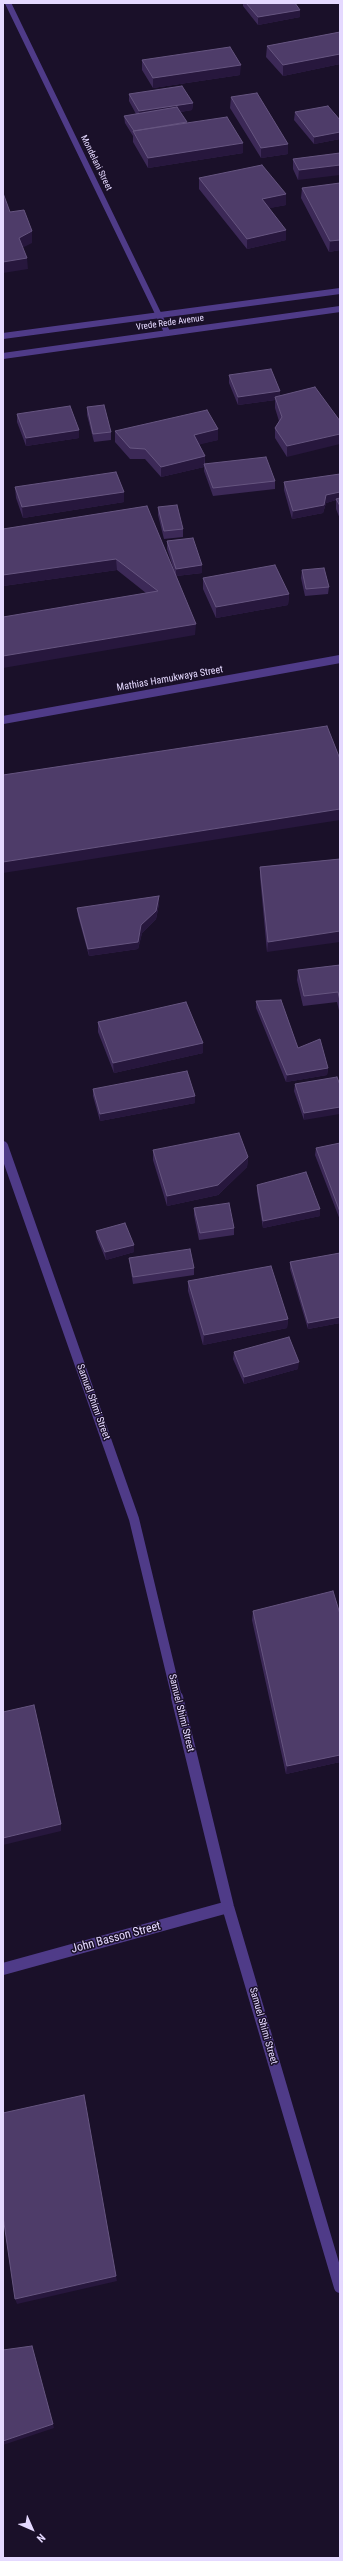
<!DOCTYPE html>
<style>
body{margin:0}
#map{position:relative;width:343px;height:2561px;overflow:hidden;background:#1a1029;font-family:"Roboto Condensed",sans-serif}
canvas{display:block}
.frame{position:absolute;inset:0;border:4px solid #e5d9ff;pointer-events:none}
.north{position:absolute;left:12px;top:2509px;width:40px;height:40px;-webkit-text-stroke:3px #1a1029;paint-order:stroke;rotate:135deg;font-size:11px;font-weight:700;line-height:16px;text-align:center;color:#e5d9ff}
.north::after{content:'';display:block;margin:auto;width:14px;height:18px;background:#e5d9ff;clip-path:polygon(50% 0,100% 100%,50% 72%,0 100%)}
</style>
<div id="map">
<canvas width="343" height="2561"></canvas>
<div class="frame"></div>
<div class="north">N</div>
</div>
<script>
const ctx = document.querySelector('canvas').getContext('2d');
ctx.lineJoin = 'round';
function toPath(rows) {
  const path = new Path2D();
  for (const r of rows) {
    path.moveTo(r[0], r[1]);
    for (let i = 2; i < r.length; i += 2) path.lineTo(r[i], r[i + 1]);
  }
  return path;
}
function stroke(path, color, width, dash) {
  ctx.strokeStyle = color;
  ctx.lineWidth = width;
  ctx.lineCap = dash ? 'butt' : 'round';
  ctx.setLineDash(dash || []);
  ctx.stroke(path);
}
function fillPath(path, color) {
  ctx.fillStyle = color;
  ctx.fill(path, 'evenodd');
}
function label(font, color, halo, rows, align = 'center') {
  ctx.font = font + ' "Roboto Condensed",sans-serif';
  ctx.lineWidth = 3;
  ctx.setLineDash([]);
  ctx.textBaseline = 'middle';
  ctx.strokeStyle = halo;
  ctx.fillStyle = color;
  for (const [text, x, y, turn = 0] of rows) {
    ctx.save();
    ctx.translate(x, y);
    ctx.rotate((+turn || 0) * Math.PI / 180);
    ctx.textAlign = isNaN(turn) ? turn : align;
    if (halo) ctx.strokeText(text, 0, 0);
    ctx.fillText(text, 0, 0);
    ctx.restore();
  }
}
stroke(toPath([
 [8,3,167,332],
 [3,336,340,291],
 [3,356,340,309]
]), '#4f3b88', 6);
stroke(toPath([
 [3,720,340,659]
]), '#4f3b88', 8);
stroke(toPath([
 [3,1146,134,1519,177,1698]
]), '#4f3b88', 10);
stroke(toPath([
 [177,1697,228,1907,340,2287],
 [3,1969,228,1907]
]), '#4f3b88', 12);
fillPath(toPath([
 [243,3,295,3,300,17,258,25,243,6],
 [340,32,340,64,283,76,266,57,267,46],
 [142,60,240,75,153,88,142,70],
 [129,94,193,103,192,110,180,112,187,123,243,153,148,168,133,142,133,136,125,123,124,116,136,114,129,101],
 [231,97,288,154,261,158,230,108],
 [295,112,340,120,340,139,314,144,294,120],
 [340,153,298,180,293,169,293,159],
 [199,178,286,194,286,205,269,208,286,240,247,249,199,189],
 [340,183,340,250,329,252,301,198,302,188],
 [229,375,280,391,280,396,315,387,287,457,275,438,275,428,279,421,275,408,275,400,238,405,229,383],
 [87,407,111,432,111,440,94,442,87,415],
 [17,414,79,438,26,446,17,422],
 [115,431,218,440,199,444,205,456,205,464,275,481,275,489,213,496,204,471,204,467,161,477,145,459,130,459,115,442],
 [340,474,340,519,336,509,336,500,326,503,323,513,292,519,284,490,284,482],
 [15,487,124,492,124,502,23,518,16,498],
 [147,506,195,635,146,593,117,570,3,586,3,529],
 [158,507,183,529,183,537,164,539,158,515],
 [167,541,202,565,202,573,176,576,167,549],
 [302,570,329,587,328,594,305,596,301,578],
 [203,578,289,594,288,605,216,618,203,589],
 [340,859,267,952,260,877,260,867],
 [159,904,156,919,142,933,138,949,89,956,78,916,77,908],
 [340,965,340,1015,337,1002,303,1006,297,980,298,970],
 [256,1001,298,1048,328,1068,327,1075,286,1082,256,1008],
 [98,1022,203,1043,203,1053,114,1073,98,1032],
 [295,1084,340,1085,304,1120,294,1091],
 [93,1089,195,1103,100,1121,93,1096],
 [340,1143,340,1220,315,1155,316,1148],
 [153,1150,248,1157,247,1167,218,1195,167,1206,153,1160],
 [257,1185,320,1209,320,1216,263,1228,257,1192],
 [194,1208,234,1228,234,1235,199,1240,194,1215],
 [96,1231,134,1245,134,1252,106,1260,97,1238],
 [340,1253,340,1323,308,1329,290,1269,290,1262],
 [129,1258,194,1268,194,1275,133,1284,130,1265],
 [188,1281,288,1319,287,1328,203,1345,188,1291],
 [234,1352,298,1369,244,1384,233,1359],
 [253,1611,340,1614,340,1762,286,1774,252,1620]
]), '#3c2957');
fillPath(toPath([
 [300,10,300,17,258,25,258,17],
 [340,54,340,64,283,76,283,65],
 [241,65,240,75,153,88,153,78],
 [193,103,192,110,139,119,139,111],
 [340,132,340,139,314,144,314,137],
 [243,143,243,153,148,168,148,158],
 [288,144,288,154,261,158,261,148],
 [340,165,340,175,298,180,299,170],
 [286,194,286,205,261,210,262,199],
 [286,230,286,240,247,249,247,239],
 [32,231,32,243,20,249,19,238],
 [340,240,340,250,329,252,330,241],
 [27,258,28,269,3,273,3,262],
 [280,391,280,399,275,397,275,400,238,405,238,397],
 [218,429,218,440,194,446,194,435],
 [79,430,79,438,26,446,26,438],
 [340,434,340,444,287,457,287,446],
 [205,456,204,467,161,477,161,467],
 [124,492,124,502,23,518,22,507],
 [340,492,340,500,336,499,336,500,326,503,323,513,292,519,293,511,326,495],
 [116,559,117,570,3,586,3,575],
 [202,565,202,573,176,576,176,569],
 [289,594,288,605,216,618,216,607],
 [196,624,195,635,3,668,3,656],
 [340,809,340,820,3,873,3,862],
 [159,896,159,904,156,919,142,933,138,949,89,956,88,949,141,925],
 [340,931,340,942,267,952,268,942],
 [203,1043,203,1053,114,1073,113,1063],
 [328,1068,327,1075,286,1082,287,1075],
 [195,1096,195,1103,100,1121,100,1114],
 [340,1107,340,1114,304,1120,304,1113],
 [248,1157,247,1167,218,1195,167,1206,167,1196],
 [320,1209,320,1216,263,1228,263,1221],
 [134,1245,134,1252,106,1260,105,1252],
 [340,1317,340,1323,308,1329,308,1323],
 [288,1319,287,1328,203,1345,204,1335],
 [299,1362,298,1369,244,1384,244,1377],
 [340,1755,340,1762,286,1774,287,1766],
 [61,1824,61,1831,3,1845,3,1838],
 [116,2276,117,2281,17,2304,15,2299],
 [53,2424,54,2428,3,2445,3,2441]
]), '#27173d');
const building = toPath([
 [246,3,295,3,300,10,258,17,246,3],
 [340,32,340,54,283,65,267,46,340,32],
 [230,47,241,65,153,78,142,60,230,47],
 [182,86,193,103,139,111,129,94,182,86],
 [257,93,288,144,261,148,231,97,257,93],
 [328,106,340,120,340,132,314,137,295,112,328,106],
 [177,107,187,122,134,131,124,116,177,107],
 [227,117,243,143,148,158,133,131,227,117],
 [340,153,340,165,299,170,293,159,340,153],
 [262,165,286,194,262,199,286,230,247,239,199,178,262,165],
 [340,183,340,240,330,241,302,188,340,183],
 [3,193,10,212,24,210,32,231,19,238,27,258,3,262,3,193],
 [271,369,280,391,238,397,229,375,271,369],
 [315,387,340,421,340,434,287,446,275,428,282,417,275,397,315,387],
 [104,405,111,432,93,434,87,407,104,405],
 [70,406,79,430,26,438,17,414,70,406],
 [207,410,218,429,194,435,205,456,161,467,145,449,130,448,115,431,207,410],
 [266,457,275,481,213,488,204,464,266,457],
 [116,472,124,492,22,507,15,487,116,472],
 [340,474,340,492,326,495,324,505,293,511,284,482,340,474],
 [340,498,340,506,336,499,340,498],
 [177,505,183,529,164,531,158,507,177,505],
 [147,506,196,624,3,656,3,617,158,591,116,559,3,575,3,529,147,506],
 [193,538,202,565,176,569,167,541,193,538],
 [275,565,289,594,216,607,203,578,275,565],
 [324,568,329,587,306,589,302,570,324,568],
 [327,726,340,759,340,809,3,862,3,775,327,726],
 [340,859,340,931,268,942,260,867,340,859],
 [159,896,156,911,141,925,138,942,88,949,77,908,159,896],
 [340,965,340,1001,338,992,304,996,298,970,340,965],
 [281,1000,298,1048,320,1039,328,1068,287,1075,256,1001,281,1000],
 [186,1002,203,1043,113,1063,98,1022,186,1002],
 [187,1071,195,1096,100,1114,93,1089,187,1071],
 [337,1077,340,1085,340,1107,304,1113,295,1084,337,1077],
 [239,1133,248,1157,218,1185,167,1196,153,1150,239,1133],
 [340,1143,340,1212,316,1148,340,1143],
 [306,1172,320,1209,263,1221,257,1185,306,1172],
 [229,1203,234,1228,200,1233,194,1208,229,1203],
 [125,1223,134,1245,105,1252,96,1231,125,1223],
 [190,1249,194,1268,133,1277,129,1258,190,1249],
 [340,1253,340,1317,308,1323,290,1262,340,1253],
 [271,1266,288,1319,204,1335,188,1281,271,1266],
 [289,1337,299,1362,244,1377,234,1352,289,1337],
 [333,1591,340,1614,340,1755,287,1766,253,1611,333,1591],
 [34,1705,61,1824,3,1838,3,1712,34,1705],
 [84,2095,116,2276,15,2299,3,2216,3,2113,84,2095],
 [32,2346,53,2424,3,2441,3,2350,32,2346]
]);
fillPath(building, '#4e3c69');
stroke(building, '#665580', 1);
label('9px', '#e5d9ff', '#1a1029', [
 ["Mondelani Street",96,163,64],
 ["Vrede Rede Avenue",170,323,-8]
]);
label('10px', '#e5d9ff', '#1a1029', [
 ["Mathias Hamukwaya Street",170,679,-10],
 ["Samuel Shimi Street",93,1402,70],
 ["Samuel Shimi Street",181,1713,76],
 ["Samuel Shimi Street",263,2026,74]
]);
label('12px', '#e5d9ff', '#1a1029', [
 ["John Basson Street",116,1938,-15]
]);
</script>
